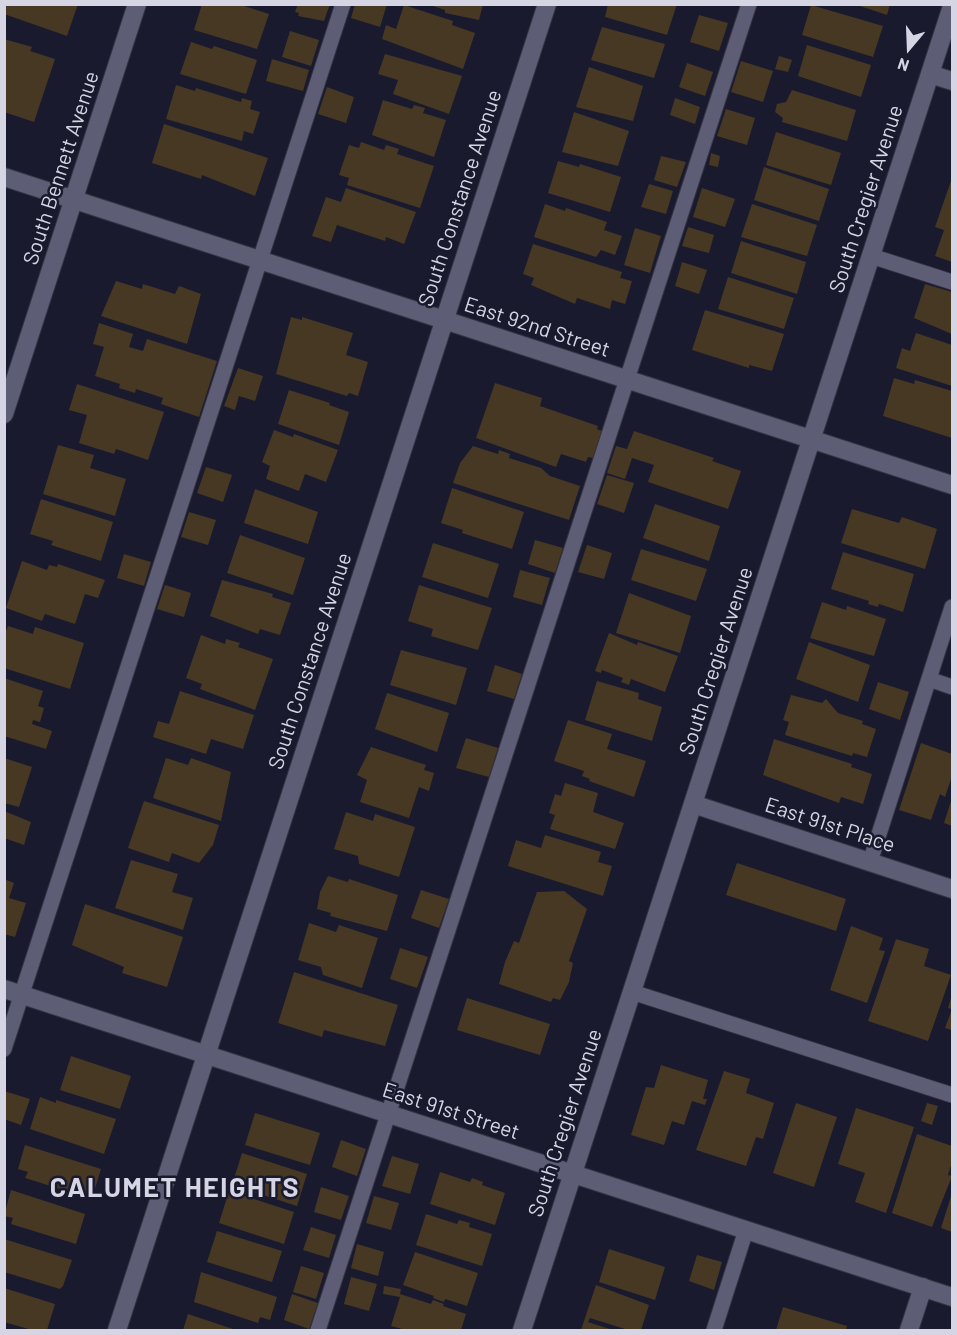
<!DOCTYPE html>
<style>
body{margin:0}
#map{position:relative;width:957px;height:1335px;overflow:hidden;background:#1a1a2e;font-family:Barlow,sans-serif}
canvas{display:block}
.frame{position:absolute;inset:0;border:6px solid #d5d5e4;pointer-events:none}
.north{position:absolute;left:879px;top:18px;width:60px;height:60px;-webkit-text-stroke:4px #1a1a2e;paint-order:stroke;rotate:199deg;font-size:16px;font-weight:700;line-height:24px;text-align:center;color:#d5d5e4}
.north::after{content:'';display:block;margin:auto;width:21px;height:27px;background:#d5d5e4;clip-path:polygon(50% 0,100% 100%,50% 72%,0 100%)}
</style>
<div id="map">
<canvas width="957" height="1335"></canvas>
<div class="frame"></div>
<div class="north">N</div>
</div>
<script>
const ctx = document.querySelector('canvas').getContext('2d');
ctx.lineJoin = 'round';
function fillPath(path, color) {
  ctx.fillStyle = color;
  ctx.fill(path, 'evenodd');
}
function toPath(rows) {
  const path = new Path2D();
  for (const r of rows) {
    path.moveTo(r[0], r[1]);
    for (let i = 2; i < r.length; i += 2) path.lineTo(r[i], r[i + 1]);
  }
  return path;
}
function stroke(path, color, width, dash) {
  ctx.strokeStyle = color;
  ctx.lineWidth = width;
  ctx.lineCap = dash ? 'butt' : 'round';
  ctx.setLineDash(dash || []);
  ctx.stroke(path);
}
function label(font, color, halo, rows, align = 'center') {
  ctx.font = font + ' Barlow,sans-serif';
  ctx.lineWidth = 5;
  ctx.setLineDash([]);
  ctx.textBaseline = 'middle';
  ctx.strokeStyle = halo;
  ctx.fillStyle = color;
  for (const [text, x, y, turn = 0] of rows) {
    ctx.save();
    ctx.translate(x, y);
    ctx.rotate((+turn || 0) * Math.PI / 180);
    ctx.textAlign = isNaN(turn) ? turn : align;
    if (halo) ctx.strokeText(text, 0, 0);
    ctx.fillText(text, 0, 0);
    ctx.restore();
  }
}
fillPath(toPath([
 [7,4,78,4,67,36,4,14],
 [202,4,238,4,269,14,257,49,194,30],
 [298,4,330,4,324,21,298,16,299,13,295,12],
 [355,4,387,4,380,27,351,18],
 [427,4,483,4,479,20,445,13,445,10],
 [608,4,677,4,667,35,605,17],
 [854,4,890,4,887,15],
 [404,5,453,21,452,25,475,33,463,69,382,39,386,25,396,29],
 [811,5,883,26,873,57,802,35],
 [699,15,728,23,719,51,690,42],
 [602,27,665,44,654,78,591,60],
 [290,31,319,40,311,66,282,57],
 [4,39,32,47,30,51,55,59,34,122,4,112],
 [191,42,212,49,214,46,257,60,246,94,180,74],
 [807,45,871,65,861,97,798,76],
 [385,54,462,76,449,114,393,94,398,80,378,74],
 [779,56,792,60,788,72,775,69],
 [272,59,309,70,303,91,266,81],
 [741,61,773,71,763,102,731,92],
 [687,63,713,72,705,96,679,87],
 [589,67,643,86,633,121,576,107],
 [176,85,195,91,196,88,241,102,242,98,252,101,250,109,260,112,253,134,244,131,242,141,166,119],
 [327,87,354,97,346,123,318,114],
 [792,90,856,110,847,141,782,122,783,118,775,112,777,104,786,102],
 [675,98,700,107,695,124,670,115],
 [383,100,412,109,414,105,425,108,423,113,446,120,434,157,372,135],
 [726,109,755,118,747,145,717,136],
 [574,112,629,131,618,166,562,152],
 [164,124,268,158,255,196,202,175,201,179,152,163],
 [776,132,841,153,831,185,766,165],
 [361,142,384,150,386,145,399,149,397,154,434,166,420,208,347,185,349,178,339,175,349,145,359,148],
 [711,153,720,156,718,167,709,165],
 [661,156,686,162,677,187,654,180],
 [558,161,579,167,580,164,621,177,610,212,548,193],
 [764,167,829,189,819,221,754,200],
 [952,178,952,262,935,256,944,230,935,227],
 [649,184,673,191,666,214,641,207],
 [346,188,416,212,404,244,386,237,385,241,337,225,331,242,312,236,326,197,341,202],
 [702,188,735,199,725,227,693,217],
 [545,204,565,211,566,208,607,222,604,230,622,236,615,255,601,250,596,257,534,237],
 [752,204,817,225,807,256,741,237],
 [688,227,714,235,709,253,682,246],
 [635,228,661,236,650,273,624,265],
 [741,241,806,262,797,294,731,273],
 [533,244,622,272,620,278,632,281,625,304,612,300,610,309,577,298,575,304,531,285,534,278,523,274],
 [682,262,707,270,699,294,675,286],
 [728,277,794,298,784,329,718,309],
 [116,281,142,289,143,284,175,294,179,286,201,294,187,344,101,316],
 [925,284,952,292,952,334,914,318],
 [705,310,784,334,772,371,749,365,749,368,692,350],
 [291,317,302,320,302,317,353,333,346,355,368,362,358,396,349,393,347,396,276,374],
 [99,323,133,334,129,347,143,351,147,339,217,361,199,417,161,404,163,398,136,389,135,393,119,388,120,384,95,376,104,347,93,344],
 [916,333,952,345,952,386,896,368,902,348,910,351],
 [238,368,263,376,255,401,239,396,235,410,224,406],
 [894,378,914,384,915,380,952,391,952,438,883,416],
 [495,383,542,398,540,406,598,426,597,429,602,431,593,458,588,457,586,462,561,454,556,467,476,438],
 [77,384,164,412,148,460,116,449,114,454,79,443,87,415,69,410],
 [289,390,330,403,329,405,349,412,339,445,278,424],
 [274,430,293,437,294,434,338,450,326,482,305,474,299,491,266,479,270,466,262,462],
 [634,431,714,458,712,461,741,471,728,509,648,482,654,465,632,458,625,479,607,473,616,446,627,449],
 [58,445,94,455,90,468,126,479,115,516,43,494],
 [473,446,498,454,499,450,510,454,509,458,541,468,550,476,580,486,569,520,453,483,460,463],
 [206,467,232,475,223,502,197,493],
 [607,475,634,483,624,513,597,504],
 [452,488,524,512,512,549,462,533,463,530,441,523],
 [255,489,318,512,308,544,244,523],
 [41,499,113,522,101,561,51,545,53,541,30,534],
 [655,504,720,526,709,561,643,538],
 [852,509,899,523,902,517,937,529,925,569,841,543],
 [189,512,216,520,208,545,181,537],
 [240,535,305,558,293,595,227,573],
 [535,540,563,548,555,573,528,564],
 [433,543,499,564,488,598,422,577],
 [587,545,612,553,604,579,578,572],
 [641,549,707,569,696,601,631,580],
 [843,552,914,574,903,612,879,604,878,607,868,604,869,601,831,589],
 [124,554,151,562,144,586,117,578],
 [22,561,47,570,49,565,57,567,58,564,105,580,98,598,85,594,75,624,45,614,42,621,6,608],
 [520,570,550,578,542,605,513,597],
 [222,580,273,594,272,597,291,603,280,635,260,629,258,634,210,616],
 [165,585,191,593,184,617,157,609],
 [419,585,492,608,478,650,431,636,433,629,408,621],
 [629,593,691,616,680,653,616,633],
 [822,602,846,610,847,606,886,619,874,656,810,638],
 [8,626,33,634,35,627,84,643,70,689,4,668,4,636],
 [609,633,637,645,638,642,678,656,665,692,631,679,629,685,621,682,623,678,602,670,601,673,595,671],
 [201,635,225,644,226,639,240,643,238,647,273,659,255,710,200,689,202,684,186,678],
 [809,642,870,665,858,702,796,679],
 [401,650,467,668,456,705,390,685],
 [495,665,522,674,514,699,487,691],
 [4,678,43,691,38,706,44,708,40,722,33,720,32,724,52,731,46,749,4,736],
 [597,681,639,693,638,699,662,707,652,741,585,720],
 [878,682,909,692,900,720,869,709],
 [180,691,254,715,243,749,211,739,206,754,153,737,158,721,169,724],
 [387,693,449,713,437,752,375,729],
 [791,695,822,703,826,699,838,713,863,721,862,724,876,729,867,757,853,753,852,756,785,735,789,722,783,720],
 [568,720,612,734,607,749,646,761,634,797,589,781,590,779,582,776,584,771,554,761],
 [466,738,498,748,489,777,456,768],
 [774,739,852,764,851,767,872,774,863,804,841,797,839,803,763,775],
 [921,743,952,754,952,776,945,797,940,794,931,820,899,810],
 [371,747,426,765,424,770,434,773,429,791,419,787,409,818,360,802,367,780,357,775],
 [4,758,32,767,19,807,4,803],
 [166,758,188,765,191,758,231,772,221,821,153,798],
 [565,783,598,793,593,812,624,823,615,849,550,829,555,815,549,813,555,794,561,796],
 [952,798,952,826,944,823],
 [144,801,219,825,213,845,199,863,172,853,169,862,128,848],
 [4,811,31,822,24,845,4,838],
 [346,812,373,821,375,814,415,827,399,877,359,864,358,856,334,849],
 [545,835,601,852,598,862,612,866,603,896,508,866,516,840,541,848],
 [131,860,178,874,172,892,193,898,183,930,115,908],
 [737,863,846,899,836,931,726,895],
 [328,876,348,882,349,879,398,895,387,931,330,916,331,913,317,909,320,892],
 [4,879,14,883,9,898,26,903,15,937,4,934],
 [421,890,449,899,439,928,411,918],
 [564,891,587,909,569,961,573,963,569,982,560,1000,553,998,551,1002,499,984,505,962,514,941,519,943,537,892],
 [85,904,183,937,167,987,122,973,124,967,72,945],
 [309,923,336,932,339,925,378,938,362,988,323,975,321,967,298,960],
 [851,926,883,938,879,950,885,951,867,1003,830,990],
 [896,939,929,949,924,966,951,975,928,1041,868,1021],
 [400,948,428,957,417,988,390,979],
 [294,972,398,1005,385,1046,324,1030,322,1037,278,1023],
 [952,995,952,1030,945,1028,952,1009,948,1008],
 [467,998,550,1024,540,1055,457,1030],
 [71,1056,131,1076,120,1109,60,1090],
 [661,1065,708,1080,703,1099,707,1099,705,1105,692,1101,684,1125,672,1121,664,1145,631,1135,646,1087,654,1088],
 [724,1071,750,1079,746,1093,774,1103,763,1139,756,1137,746,1166,696,1150],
 [4,1091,30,1099,21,1125,4,1119],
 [40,1097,56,1103,56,1100,116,1119,104,1154,30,1129],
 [796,1103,837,1117,814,1187,773,1173],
 [927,1103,938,1106,932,1125,921,1121],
 [856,1108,914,1127,886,1213,855,1202,865,1173,838,1164],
 [255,1113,320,1133,310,1165,245,1145],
 [917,1134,952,1146,952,1162,948,1175,952,1176,932,1227,892,1213],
 [341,1140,366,1149,357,1176,332,1167],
 [25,1145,101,1169,93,1195,90,1194,89,1198,25,1178,28,1172,18,1169],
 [242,1153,307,1174,297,1206,232,1185],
 [392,1156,419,1164,410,1194,382,1186],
 [440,1172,470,1182,472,1178,483,1182,482,1185,505,1193,495,1225,430,1204],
 [321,1187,349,1196,341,1220,314,1212],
 [11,1190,85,1214,76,1244,11,1224,13,1218,4,1216],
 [229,1191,294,1212,284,1244,219,1223],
 [952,1193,952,1232,941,1228],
 [374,1196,399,1203,391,1230,366,1223],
 [426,1214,457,1224,459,1220,470,1223,469,1227,492,1234,482,1266,416,1245],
 [311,1227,336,1235,329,1258,303,1250],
 [217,1231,282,1251,272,1282,207,1262],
 [4,1239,72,1260,63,1286,60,1289,4,1272],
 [357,1244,384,1252,378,1276,351,1268],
 [609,1249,665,1267,655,1300,599,1282],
 [415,1252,478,1273,467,1306,445,1299,444,1302,433,1298,434,1296,403,1285],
 [697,1255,722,1262,714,1290,689,1281],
 [301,1266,324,1273,316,1299,293,1292],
 [201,1272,277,1297,270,1320,260,1317,258,1323,194,1302],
 [351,1277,377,1284,369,1311,344,1304],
 [596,1285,649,1305,641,1330,628,1330,590,1318,588,1322,613,1330,581,1330],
 [384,1286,401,1289,400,1294,431,1304,433,1300,444,1304,443,1306,466,1314,461,1330,406,1330,391,1326,400,1297,383,1294],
 [4,1288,55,1304,47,1330,32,1330,4,1322],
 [292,1294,318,1303,309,1329,284,1320],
 [783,1307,847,1326,846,1330,776,1330],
 [188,1314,236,1330,183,1330]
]), '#463823');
const lane = toPath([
 [871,256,952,282],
 [929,679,952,687],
 [870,862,952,607],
 [632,992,952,1095],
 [4,1049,343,4],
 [318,1330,749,4],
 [714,1330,746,1230]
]);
const street = toPath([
 [930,74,952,81],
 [4,177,952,485],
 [4,414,137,4],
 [693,804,952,889],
 [4,989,952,1297],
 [117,1330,547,4],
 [522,1330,952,6],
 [909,1330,923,1287]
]);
stroke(lane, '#343343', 17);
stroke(street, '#343343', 20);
stroke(lane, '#5d5d76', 15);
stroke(street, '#5d5d76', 18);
label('21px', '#d5d5e4', '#1a1a2e', [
 ["South Bennett Avenue",61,168,-72],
 ["South Constance Avenue",460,198,-72],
 ["South Cregier Avenue",866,199,-72],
 ["East 92nd Street",537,327,18],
 ["South Constance Avenue",310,661,-72],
 ["South Cregier Avenue",716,661,-72],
 ["East 91st Place",830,825,18],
 ["East 91st Street",451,1111,18],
 ["South Cregier Avenue",565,1123,-72]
]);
ctx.letterSpacing = '1.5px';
label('bold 27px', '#d5d5e4', '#1a1a2e', [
 ["CALUMET HEIGHTS",175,1188]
]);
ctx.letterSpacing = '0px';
</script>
